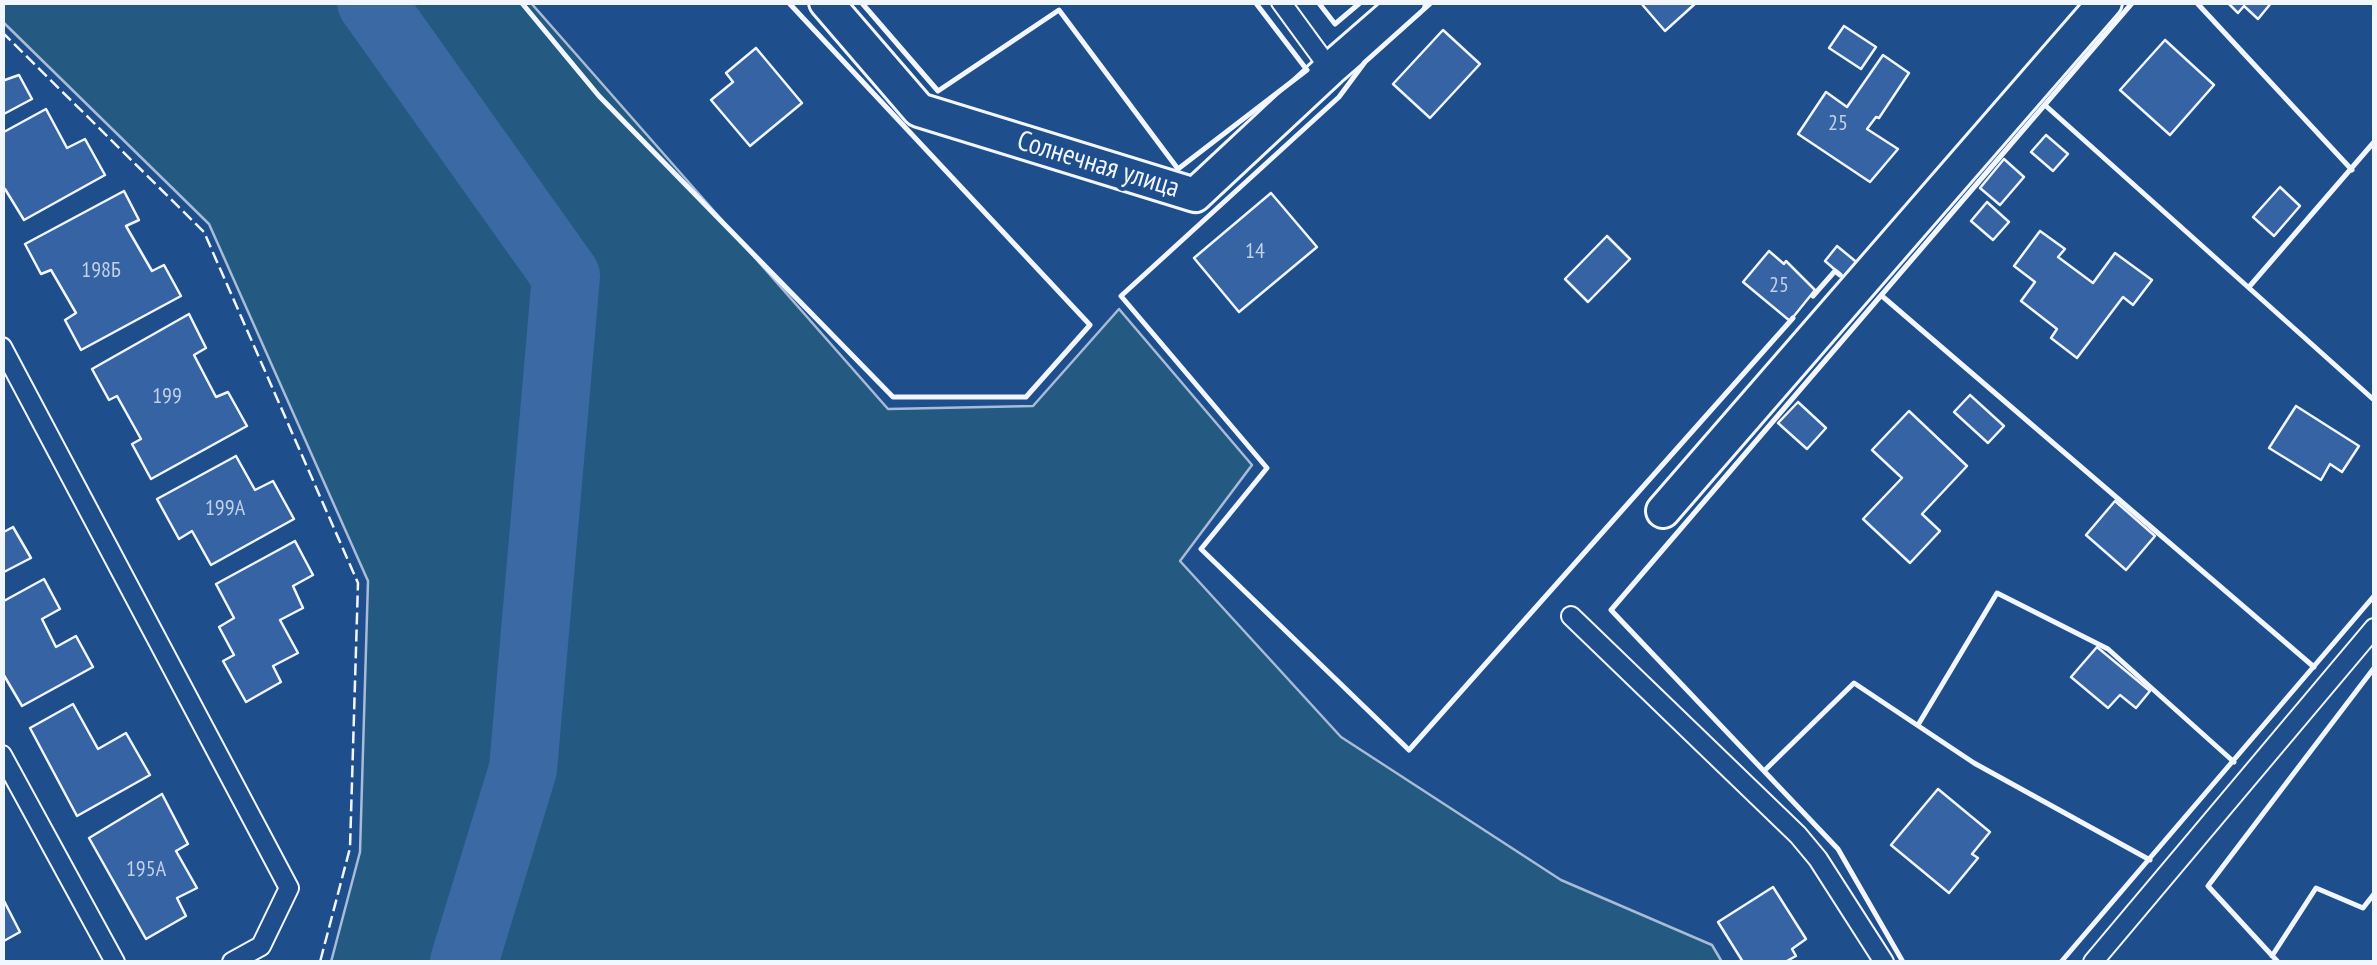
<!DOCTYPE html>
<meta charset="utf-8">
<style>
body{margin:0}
#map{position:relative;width:2377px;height:965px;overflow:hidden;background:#1f4e8c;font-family:"PT Sans Narrow",sans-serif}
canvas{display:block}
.frame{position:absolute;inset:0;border:5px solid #f2f6ff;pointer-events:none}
</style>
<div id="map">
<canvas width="2377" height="965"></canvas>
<div class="frame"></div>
</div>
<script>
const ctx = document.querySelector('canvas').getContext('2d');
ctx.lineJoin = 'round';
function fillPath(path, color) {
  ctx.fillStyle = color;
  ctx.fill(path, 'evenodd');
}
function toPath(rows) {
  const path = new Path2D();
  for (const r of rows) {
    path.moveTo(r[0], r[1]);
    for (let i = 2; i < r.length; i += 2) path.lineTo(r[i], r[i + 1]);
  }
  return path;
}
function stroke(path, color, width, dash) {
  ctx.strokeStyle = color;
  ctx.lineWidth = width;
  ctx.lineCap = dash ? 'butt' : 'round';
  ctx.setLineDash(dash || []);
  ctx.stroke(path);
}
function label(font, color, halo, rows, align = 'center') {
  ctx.font = font + ' "PT Sans Narrow",sans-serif';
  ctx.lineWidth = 8;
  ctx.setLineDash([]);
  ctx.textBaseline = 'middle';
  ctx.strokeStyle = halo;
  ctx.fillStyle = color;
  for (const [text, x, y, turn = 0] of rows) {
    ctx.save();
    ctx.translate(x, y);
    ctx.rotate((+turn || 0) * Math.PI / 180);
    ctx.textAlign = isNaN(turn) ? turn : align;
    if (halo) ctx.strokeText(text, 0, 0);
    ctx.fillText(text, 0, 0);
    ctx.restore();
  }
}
const green = toPath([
 [2,3,531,3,888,409,1033,406,1119,309,1252,465,1180,561,1341,737,1561,880,1712,945,1722,962,331,962,360,852,368,581,209,224,3,22,2,3]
]);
fillPath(green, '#245a82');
stroke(green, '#a8bbd7', 2.5);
stroke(toPath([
 [371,2,566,276,523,769,464,962]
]), '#3b69a3', 68);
const building = toPath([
 [1640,2,1697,2,1665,31,1640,2],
 [2227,2,2272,2,2258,19,2244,6,2238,13,2227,2],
 [1844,26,1876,47,1861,69,1829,48,1844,26],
 [1443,30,1480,64,1430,118,1393,84,1443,30],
 [2165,40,2214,85,2170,135,2120,90,2165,40],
 [756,48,802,103,750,146,711,100,733,82,726,73,756,48],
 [1883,55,1909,73,1879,118,1876,117,1867,129,1898,149,1870,182,1798,134,1826,92,1847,107,1883,55],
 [19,75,32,99,2,115,2,81,19,75],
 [46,109,67,148,85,139,105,175,24,220,5,189,2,191,2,133,46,109],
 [2046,135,2068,154,2053,171,2031,152,2046,135],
 [2004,159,2024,177,2000,205,1980,188,2004,159],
 [2280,187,2300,206,2274,236,2253,217,2280,187],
 [124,191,139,220,126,226,152,271,164,265,181,296,81,350,65,320,76,313,51,270,41,274,25,244,124,191],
 [1271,193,1317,247,1239,312,1194,258,1271,193],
 [1987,202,2009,222,1993,240,1971,221,1987,202],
 [2040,231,2065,249,2058,257,2093,283,2115,253,2152,280,2133,305,2123,297,2077,358,2051,338,2057,329,2021,301,2035,282,2014,266,2040,231],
 [1607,236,1630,259,1588,302,1565,279,1607,236],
 [1837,246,1860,265,1847,280,1825,261,1837,246],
 [1769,251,1784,264,1786,261,1815,290,1790,321,1743,282,1769,251],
 [189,314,206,348,194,355,216,397,228,392,247,426,151,479,132,444,141,439,117,396,109,400,92,369,189,314],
 [1970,395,2004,426,1988,443,1954,412,1970,395],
 [1798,402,1826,428,1807,449,1778,423,1798,402],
 [2296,406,2359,446,2342,472,2330,464,2321,480,2269,448,2296,406],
 [1909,411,1967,466,1922,514,1940,531,1910,563,1863,519,1902,478,1872,450,1909,411],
 [236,456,255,490,273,481,294,519,211,565,192,531,179,539,157,499,236,456],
 [2115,501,2155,536,2126,570,2086,535,2115,501],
 [13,527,31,558,2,573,2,533,13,527],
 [295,541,313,575,293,586,303,608,280,620,298,653,273,666,281,682,246,702,223,661,234,655,219,627,234,618,216,584,295,541],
 [44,579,60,609,42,619,56,647,76,636,93,667,22,706,2,672,2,602,44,579],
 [2097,647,2150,691,2136,708,2120,695,2108,708,2071,677,2097,647],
 [73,704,98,749,126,733,150,775,77,816,30,728,73,704],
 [1938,789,1990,832,1972,854,1978,858,1949,893,1891,845,1938,789],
 [162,794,188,844,176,851,197,888,177,898,186,916,146,939,89,838,162,794],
 [1773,887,1806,939,1792,949,1796,956,1785,962,1743,962,1718,922,1773,887],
 [2,897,20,932,2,942,2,897]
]);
fillPath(building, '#3563a3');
stroke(building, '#f2f6ff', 2.5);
const lane = toPath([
 [1281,2,1330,69],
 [2,347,289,888,261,946,232,962],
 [1571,616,1798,835,1818,859,1884,962],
 [2,755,115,962],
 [2093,962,2374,628]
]);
const street = toPath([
 [826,2,919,110,1195,195,1330,69,1407,2],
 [1663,511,2105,2]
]);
stroke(lane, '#f2f6ff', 22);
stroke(street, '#f2f6ff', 38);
stroke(lane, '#1f4e8c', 18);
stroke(street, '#1f4e8c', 32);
stroke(toPath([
 [2,32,204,232,358,583,350,848,320,962]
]), '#f2f6ff', 2.5, [12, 5]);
stroke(toPath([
 [521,2,599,96,893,397,1026,397,1090,325,788,2],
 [861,2,938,91,1059,10,1178,169,1307,70,1255,2],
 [1318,2,1335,24,1361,2],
 [1432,2,1365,62,1339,97,1121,296,1267,468,1201,549,1409,750,1793,318],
 [2196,2,2352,170],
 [2046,106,2374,400],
 [2249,287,2374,142],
 [1813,296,1835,271,1840,275],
 [1882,296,2314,667],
 [1918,725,1997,593,2108,649,2234,762],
 [1764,771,1854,683,1974,763,2150,860],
 [2272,956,2316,888,2363,908,2374,894],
 [1903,962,1838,849,1611,610,2133,2],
 [2061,962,2374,596],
 [2278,962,2208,886,2374,668]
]), '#f2f6ff', 5);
label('22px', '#c3d1e8', null, [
 ["25",1838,124],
 ["14",1255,252],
 ["198Б",101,271],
 ["25",1779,286],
 ["199",167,397],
 ["199А",225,509],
 ["195А",146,870]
]);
label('28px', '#f2f6ff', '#1f4e8c', [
 ["Солнечная улица",1098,165,17]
]);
</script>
